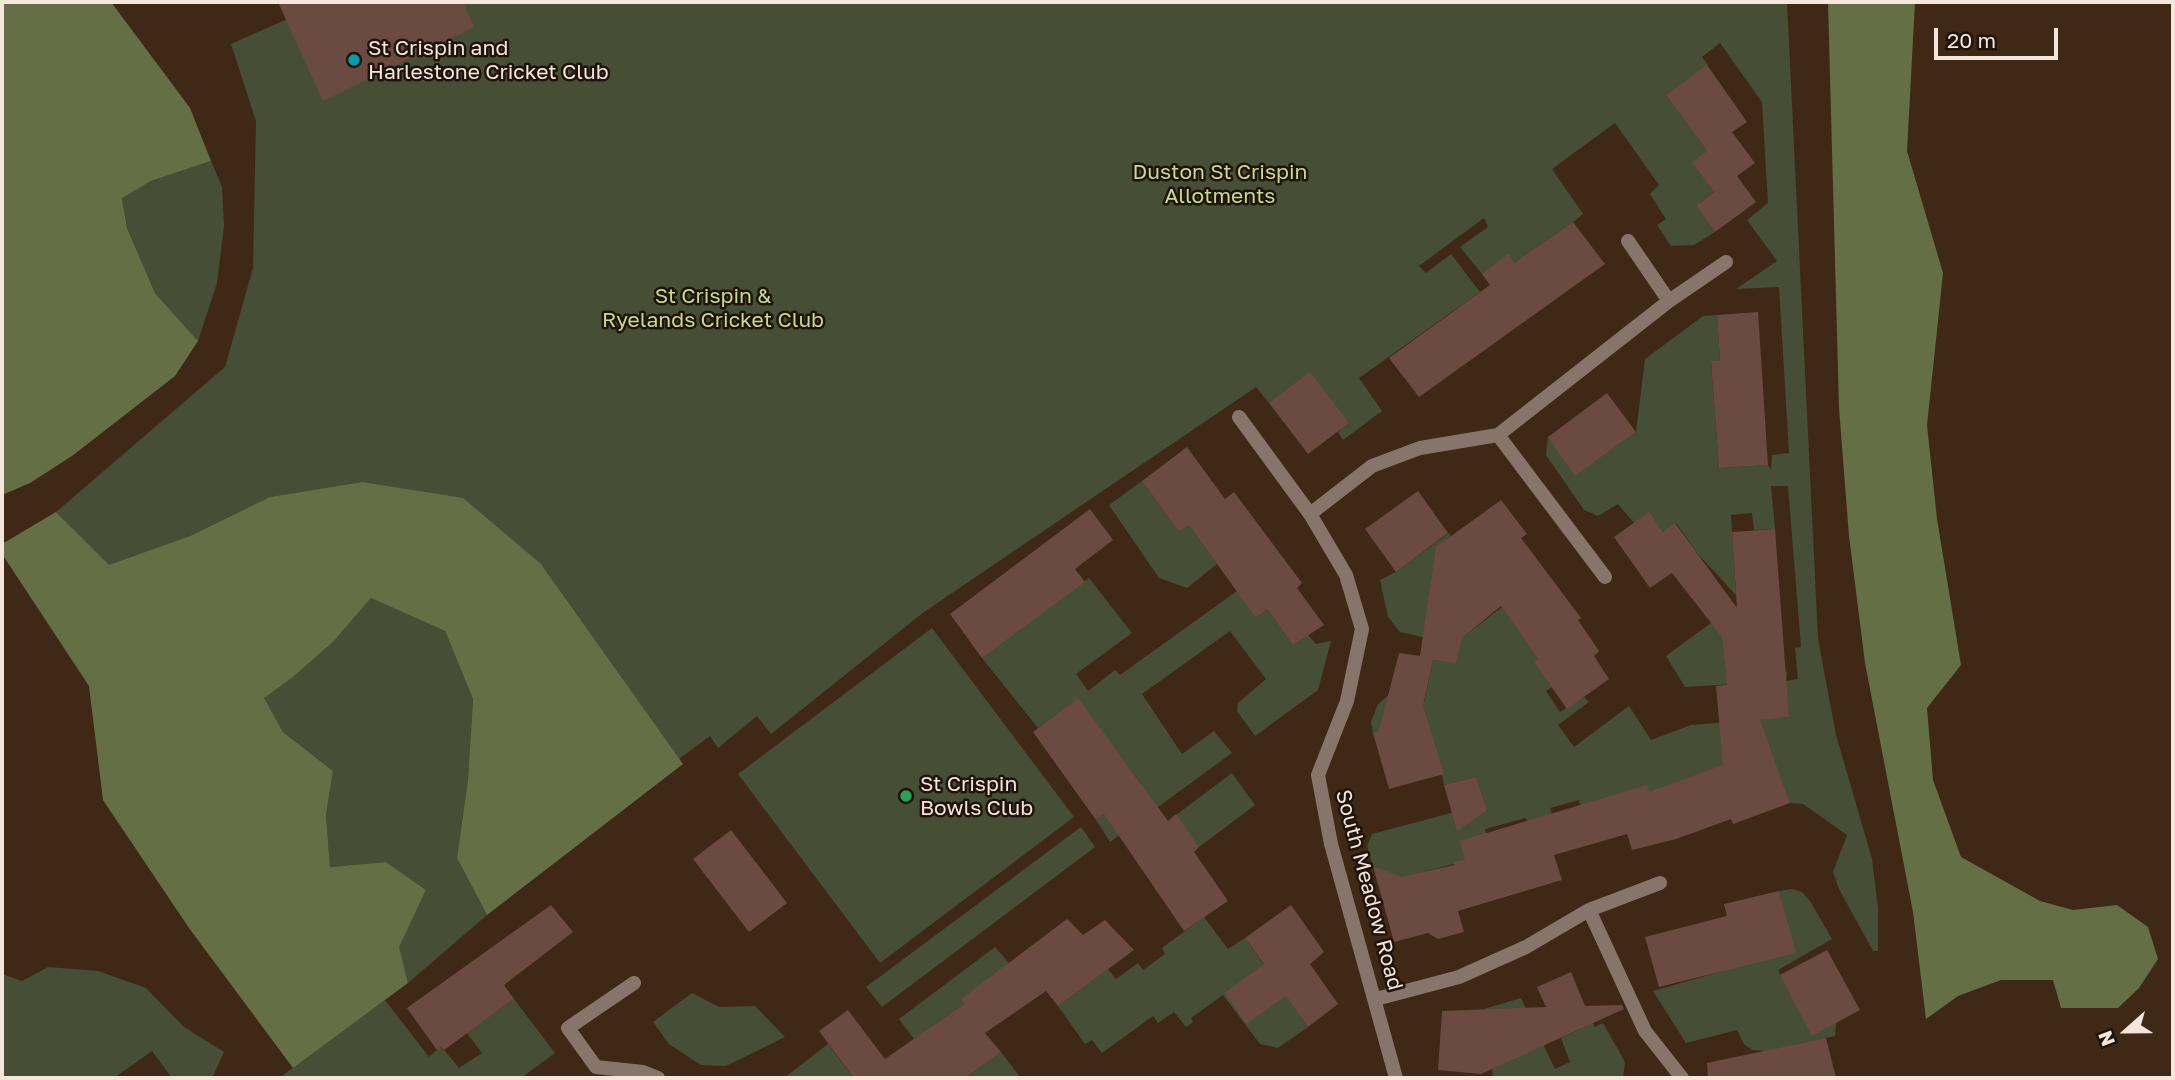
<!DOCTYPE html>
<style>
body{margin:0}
#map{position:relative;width:2175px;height:1080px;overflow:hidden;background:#402816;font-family:"Golos Text",sans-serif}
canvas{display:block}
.frame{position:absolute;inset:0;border:4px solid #f5e5da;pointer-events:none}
.north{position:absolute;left:2091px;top:996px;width:70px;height:70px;-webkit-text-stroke:5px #1e140c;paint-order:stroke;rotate:249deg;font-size:19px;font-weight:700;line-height:28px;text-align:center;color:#f5e5da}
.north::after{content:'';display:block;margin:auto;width:24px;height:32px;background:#f5e5da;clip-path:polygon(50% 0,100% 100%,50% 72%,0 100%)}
.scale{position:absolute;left:1934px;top:28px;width:124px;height:32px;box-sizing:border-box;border:4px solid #f5e5da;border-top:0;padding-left:9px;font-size:21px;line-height:24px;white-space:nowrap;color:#f5e5da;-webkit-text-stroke:5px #1e140c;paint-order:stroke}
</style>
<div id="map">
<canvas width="2175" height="1080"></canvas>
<div class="frame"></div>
<div class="north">N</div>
<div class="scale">20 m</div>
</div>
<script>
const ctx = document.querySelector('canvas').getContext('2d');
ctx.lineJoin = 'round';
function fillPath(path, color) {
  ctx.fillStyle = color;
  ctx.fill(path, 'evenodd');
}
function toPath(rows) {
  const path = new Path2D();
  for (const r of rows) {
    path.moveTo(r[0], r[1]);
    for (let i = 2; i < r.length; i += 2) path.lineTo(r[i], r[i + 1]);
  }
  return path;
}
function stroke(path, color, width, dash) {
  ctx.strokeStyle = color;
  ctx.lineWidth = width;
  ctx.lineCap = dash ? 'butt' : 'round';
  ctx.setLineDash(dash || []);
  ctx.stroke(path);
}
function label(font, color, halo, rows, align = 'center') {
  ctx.font = font + ' "Golos Text",sans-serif';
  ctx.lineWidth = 5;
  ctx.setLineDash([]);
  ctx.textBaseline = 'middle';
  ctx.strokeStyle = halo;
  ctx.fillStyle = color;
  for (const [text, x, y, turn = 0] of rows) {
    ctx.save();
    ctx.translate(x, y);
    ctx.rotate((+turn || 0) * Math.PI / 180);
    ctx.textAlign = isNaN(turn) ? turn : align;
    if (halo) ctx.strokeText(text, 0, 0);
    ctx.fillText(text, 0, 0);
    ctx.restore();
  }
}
fillPath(toPath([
 [326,2,1787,2,1818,639,1836,735,1872,859,1878,908,1878,951,1873,951,1839,889,1833,872,1847,835,1803,804,1790,803,1770,749,1658,789,1588,833,1579,800,1550,808,1559,840,1528,826,1526,818,1485,829,1497,872,1479,857,1420,873,1401,884,1399,876,1390,873,1382,875,1378,884,1367,846,1372,834,1485,804,1476,777,1444,785,1434,742,1414,722,1373,733,1371,722,1378,704,1389,695,1424,703,1433,660,1456,662,1460,645,1400,632,1388,617,1380,580,1396,572,1449,533,1483,581,1443,612,1462,638,1502,607,1538,659,1534,662,1552,687,1546,691,1560,712,1584,697,1589,702,1558,725,1574,747,1629,706,1651,740,1691,725,1789,717,1785,681,1685,687,1666,656,1715,620,1737,618,1723,642,1726,677,1787,672,1786,681,1798,679,1795,648,1801,647,1788,486,1771,486,1775,529,1754,530,1752,513,1731,515,1736,595,1698,554,1676,523,1663,532,1649,513,1634,523,1618,504,1598,516,1584,510,1546,455,1548,437,1576,475,1636,432,1645,359,1703,316,1717,315,1720,361,1711,362,1719,468,1768,465,1771,470,1772,455,1789,453,1779,287,1736,289,1777,261,1747,220,1768,203,1762,102,1720,43,1702,57,1708,65,1666,95,1707,151,1693,162,1714,192,1696,206,1715,232,1694,245,1671,246,1657,225,1666,219,1650,194,1659,185,1615,123,1552,169,1583,214,1573,222,1514,263,1508,255,1482,274,1460,247,1488,227,1484,218,1419,266,1426,273,1451,254,1480,292,1359,378,1382,411,1343,440,1338,432,1349,423,1269,403,1256,387,924,612,771,734,757,716,718,748,710,736,679,759,541,564,362,482,271,497,190,536,109,566,56,512,225,367,253,268,256,121,231,44],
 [211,161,222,187,224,226,217,283,198,341,155,293,127,228,122,197,151,181],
 [1142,481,1179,532,1189,525,1217,564,1187,588,1159,578,1109,505],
 [1089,578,1132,633,1076,674,1088,691,1115,670,1120,675,1237,591,1256,618,1267,609,1293,645,1308,635,1316,644,1331,641,1318,690,1255,736,1237,711,1238,703,1266,679,1230,631,1142,694,1182,754,1214,731,1232,753,1110,842,1096,820,1142,785,1077,699,1038,728,982,658],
 [371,598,445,631,473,699,468,779,457,858,487,915,408,983,398,947,426,890,386,862,330,867,326,815,333,771,283,732,263,698,293,677,334,641],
 [932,628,1074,817,880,963,738,774],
 [1232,773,1255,805,1199,847,1176,815],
 [1081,827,1095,847,882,1007,866,987],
 [1792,889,1802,892,1810,901,1832,939,1778,970,1792,996,1836,1023,1835,1036,1766,1051,1752,1050,1744,1044,1737,1030,1686,1043,1653,991,1723,971,1788,926,1779,891],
 [1204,917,1228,949,1245,938,1308,1027,1278,1048,1260,1044,1223,995,1191,1018,1193,1022,1186,1027,1174,1012,1158,1023,1153,1016,1102,1053,1092,1040,1085,1044,1058,1006,1108,969,1116,979,1138,963,1143,970,1165,954,1162,948],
 [995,947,1010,964,961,999,964,1004,914,1039,899,1019],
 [48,967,98,971,146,988,184,1027,224,1052,213,1076,172,1078,152,1051,114,1078,2,1078,2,974,22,981],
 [692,993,719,1007,755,1006,785,1037,726,1066,701,1065,669,1044,653,1022],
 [1521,998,1555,1069,1570,1062,1561,1038,1593,1023,1595,1027,1603,1023,1625,1062,1623,1078,1498,1078,1492,1075,1495,1038,1483,1037,1484,1009],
 [514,999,555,1053,521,1078,279,1078,385,1000,429,1057,441,1046,459,1068,482,1053,467,1033],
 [828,1044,854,1078,784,1078],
 [1001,1052,1021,1078,965,1078]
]), '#474e36');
fillPath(toPath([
 [2,2,111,2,190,108,211,161,151,181,122,198,127,228,155,293,198,341,175,376,72,456,30,483,2,495],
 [1828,2,1915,2,1907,151,1943,273,1927,425,1937,519,1961,665,1927,708,1933,780,1961,857,2040,901,2073,910,2117,905,2148,927,2158,959,2139,988,2118,1008,2061,1008,2053,980,2001,980,1958,996,1926,1019,1913,912,1865,663,1849,536,1839,408],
 [362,482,463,498,541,564,683,764,487,915,457,858,468,779,473,699,445,631,371,598,334,641,293,677,264,698,283,732,333,771,326,815,330,867,386,862,426,890,399,947,408,983,293,1068,189,928,103,800,89,686,2,554,2,544,56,512,109,565,190,536,270,497]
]), '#646f45');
fillPath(toPath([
 [278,2,463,2,474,27,323,101],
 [1707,65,1747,122,1732,132,1755,163,1737,176,1756,202,1715,232,1696,206,1725,184,1714,192,1692,162,1707,151,1666,95],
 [1573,222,1605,264,1419,397,1389,358,1490,285,1482,274,1508,254,1514,263],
 [1758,312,1768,465,1719,468,1711,361,1720,361,1717,315],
 [1310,372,1349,423,1308,454,1269,403],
 [1607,393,1636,432,1575,476,1548,437],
 [1187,447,1225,499,1234,492,1302,583,1297,588,1324,625,1293,645,1267,609,1256,618,1189,525,1179,532,1142,481],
 [1418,491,1448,533,1396,572,1365,529],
 [1501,500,1527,534,1521,538,1581,618,1578,620,1599,651,1594,656,1609,679,1567,709,1534,662,1538,659,1501,606,1462,638,1456,663,1433,660,1423,706,1444,774,1389,789,1373,733,1379,731,1399,653,1420,656,1436,547],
 [1090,509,1113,540,1075,569,1085,582,982,658,950,614],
 [1649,512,1663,532,1675,523,1737,608,1732,532,1775,529,1789,717,1760,720,1790,803,1733,824,1731,819,1676,839,1632,850,1627,834,1554,855,1562,880,1458,911,1464,932,1438,939,1428,933,1394,942,1373,866,1402,877,1454,865,1454,862,1465,860,1460,841,1647,785,1649,792,1723,765,1716,686,1727,685,1722,637,1672,573,1650,588,1614,537],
 [1078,698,1168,821,1176,814,1199,847,1194,852,1228,901,1184,931,1104,814,1096,820,1033,732],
 [1476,777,1487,810,1457,831,1444,785],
 [731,830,787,903,749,932,693,859],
 [1779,891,1796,953,1659,987,1645,937,1727,916,1724,904],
 [551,905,573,932,504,985,514,999,444,1050,441,1046,437,1050,407,1008],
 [1291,905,1324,952,1310,964,1338,1004,1308,1027,1286,996,1246,1024,1225,993,1264,964,1245,938],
 [1067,919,1083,935,1105,920,1134,950,1058,1006,1046,991,985,1033,1001,1052,965,1078,854,1078,819,1031,848,1010,885,1059,964,1004,961,999],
 [1827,950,1860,1010,1812,1036,1780,975],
 [1571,972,1585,1006,1622,1005,1624,1009,1481,1074,1438,1070,1442,1011,1546,1007,1537,987],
 [1826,1038,1836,1078,1708,1078,1707,1063]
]), '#6b4b41');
stroke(toPath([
 [1628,241,1669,301],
 [1239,417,1310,514,1346,575,1362,629,1347,701,1318,775,1331,844,1396,1078],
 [1498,435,1605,577],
 [1310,514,1372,466,1420,448,1498,435,1669,301,1726,262],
 [1589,910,1645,1031,1682,1078],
 [634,983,568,1028,596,1067,643,1072,658,1078],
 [1376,999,1459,977,1526,947,1589,910,1660,883]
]), '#88746b', 14);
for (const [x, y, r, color] of [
 [354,60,7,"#0f9aa8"],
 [906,796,7,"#2e9e5b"]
]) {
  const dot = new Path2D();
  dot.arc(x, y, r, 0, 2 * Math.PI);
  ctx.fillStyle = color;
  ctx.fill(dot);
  stroke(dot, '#1e140c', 2.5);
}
label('21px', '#f5e5da', '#1e140c', [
 ["St Crispin and",368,48],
 ["Harlestone Cricket Club",368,72],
 ["St Crispin",920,784],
 ["Bowls Club",920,808]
], 'left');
label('21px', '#c6d994', '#1e140c', [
 ["Duston St Crispin",1220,172],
 ["Allotments",1220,196],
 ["St Crispin &",713,296],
 ["Ryelands Cricket Club",713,320]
]);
label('21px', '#f5e5da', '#1e140c', [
 ["South Meadow Road",1369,890,75]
]);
</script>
